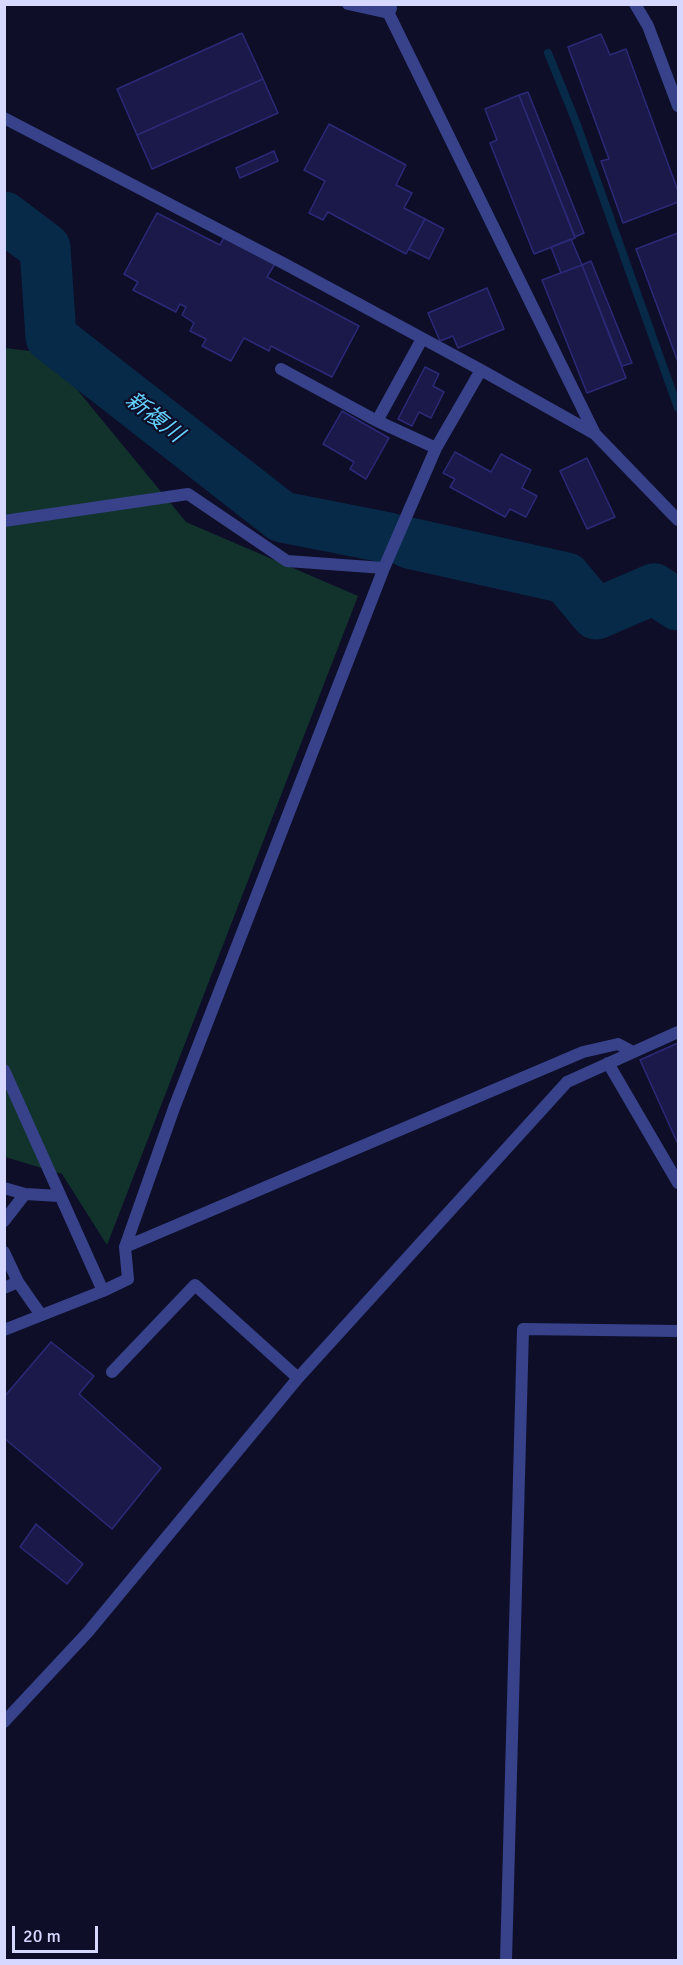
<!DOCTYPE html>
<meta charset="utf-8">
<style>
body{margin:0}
#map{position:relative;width:683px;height:1965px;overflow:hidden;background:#0e0e28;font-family:Signika,sans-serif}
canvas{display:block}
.frame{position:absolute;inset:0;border:6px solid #d6d8ff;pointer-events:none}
.scale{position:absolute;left:12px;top:1926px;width:86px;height:27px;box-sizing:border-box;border:3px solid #d6d8ff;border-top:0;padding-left:8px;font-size:18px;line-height:21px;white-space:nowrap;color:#d6d8ff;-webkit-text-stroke:4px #0e0e28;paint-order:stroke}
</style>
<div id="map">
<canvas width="683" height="1965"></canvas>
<div class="frame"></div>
<div class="scale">20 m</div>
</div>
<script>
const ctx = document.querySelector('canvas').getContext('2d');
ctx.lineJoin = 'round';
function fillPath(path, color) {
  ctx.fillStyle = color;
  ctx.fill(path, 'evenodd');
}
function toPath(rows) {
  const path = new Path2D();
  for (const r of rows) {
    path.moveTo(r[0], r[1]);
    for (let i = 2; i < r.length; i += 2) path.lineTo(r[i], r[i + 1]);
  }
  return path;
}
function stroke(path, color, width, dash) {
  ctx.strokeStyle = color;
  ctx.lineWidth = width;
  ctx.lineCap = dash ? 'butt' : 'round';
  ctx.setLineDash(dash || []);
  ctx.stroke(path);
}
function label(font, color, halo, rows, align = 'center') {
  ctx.font = font + ' Signika,"Noto Sans JP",sans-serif';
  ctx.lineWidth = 4.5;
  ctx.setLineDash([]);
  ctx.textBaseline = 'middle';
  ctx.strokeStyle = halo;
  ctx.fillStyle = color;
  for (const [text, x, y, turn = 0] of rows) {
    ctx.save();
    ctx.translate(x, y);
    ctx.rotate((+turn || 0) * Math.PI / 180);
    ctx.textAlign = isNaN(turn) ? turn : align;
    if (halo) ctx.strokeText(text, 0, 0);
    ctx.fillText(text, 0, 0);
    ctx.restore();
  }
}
fillPath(toPath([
 [5,348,47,353,186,522,358,596,107,1245,62,1174,5,1157]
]), '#11332c');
stroke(toPath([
 [548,53,576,122,678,408]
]), '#072a48', 8);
stroke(toPath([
 [4,217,45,248,51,337,282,517,389,538],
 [409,543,566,578,596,614,654,589,678,605]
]), '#072a48', 51);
const building = toPath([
 [242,33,263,79,137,135,117,89,242,33],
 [601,34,610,55,626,49,678,191,678,202,623,223,601,161,609,159,568,47,601,34],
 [263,79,278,113,152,169,137,135,263,79],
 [528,92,584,233,575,237,519,95,528,92],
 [519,95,575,238,534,254,490,143,497,140,485,109,519,95],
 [329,124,406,165,396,185,412,193,404,208,425,219,406,254,328,212,323,220,309,213,325,181,304,170,329,124],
 [274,151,278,161,240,178,236,168,274,151],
 [157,213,220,245,225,235,276,262,267,277,359,326,332,377,271,346,269,351,244,338,231,361,202,346,206,339,190,331,194,323,182,315,186,307,180,304,176,312,133,290,138,282,124,274,157,213],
 [425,219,444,229,429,259,409,249,425,219],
 [678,233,678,362,636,249,678,233],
 [571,239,582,265,561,273,551,247,571,239],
 [591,261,632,363,622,366,582,265,591,261],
 [582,265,626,378,587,393,542,280,582,265],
 [487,288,504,329,458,348,453,336,440,341,428,313,487,288],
 [425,367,439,374,433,386,444,392,431,418,419,412,412,426,398,419,425,367],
 [342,411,389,438,366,479,350,469,354,462,323,444,342,411],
 [455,452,491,472,501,454,531,470,522,488,537,496,526,517,510,509,505,517,450,487,455,479,443,473,455,452],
 [587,458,615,517,587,529,560,471,587,458],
 [678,1043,678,1144,640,1060,678,1043],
 [51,1342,94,1376,79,1394,161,1468,112,1529,4,1438,4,1397,51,1342],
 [36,1524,83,1564,67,1584,20,1547,36,1524]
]);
fillPath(building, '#1b194a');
stroke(building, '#2c2a78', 1.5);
stroke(toPath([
 [348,4,389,13,391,8],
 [384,4,595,434],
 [635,4,648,26,678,106],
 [4,118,283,263,481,370,595,434,678,520],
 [281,369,377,421,436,448],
 [377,421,422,339],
 [4,521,188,494,287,561,384,568],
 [608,1063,678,1183],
 [4,1070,103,1291],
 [4,1188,25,1194,60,1196],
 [4,1221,25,1194],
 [125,1247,174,1108,384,568,436,448,481,370],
 [4,1252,18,1282,41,1315],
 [4,1288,18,1282],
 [4,1330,103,1291,128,1279,125,1247,583,1052,618,1044,633,1052],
 [112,1372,195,1285,298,1378],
 [4,1722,88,1632,298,1378,567,1082,678,1032]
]), '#37428a', 12);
stroke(toPath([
 [506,1960,523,1329,678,1331]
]), '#37428a', 12);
label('italic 22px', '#64d2ff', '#0e0e28', [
 ["新複川",154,418,38]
]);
</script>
